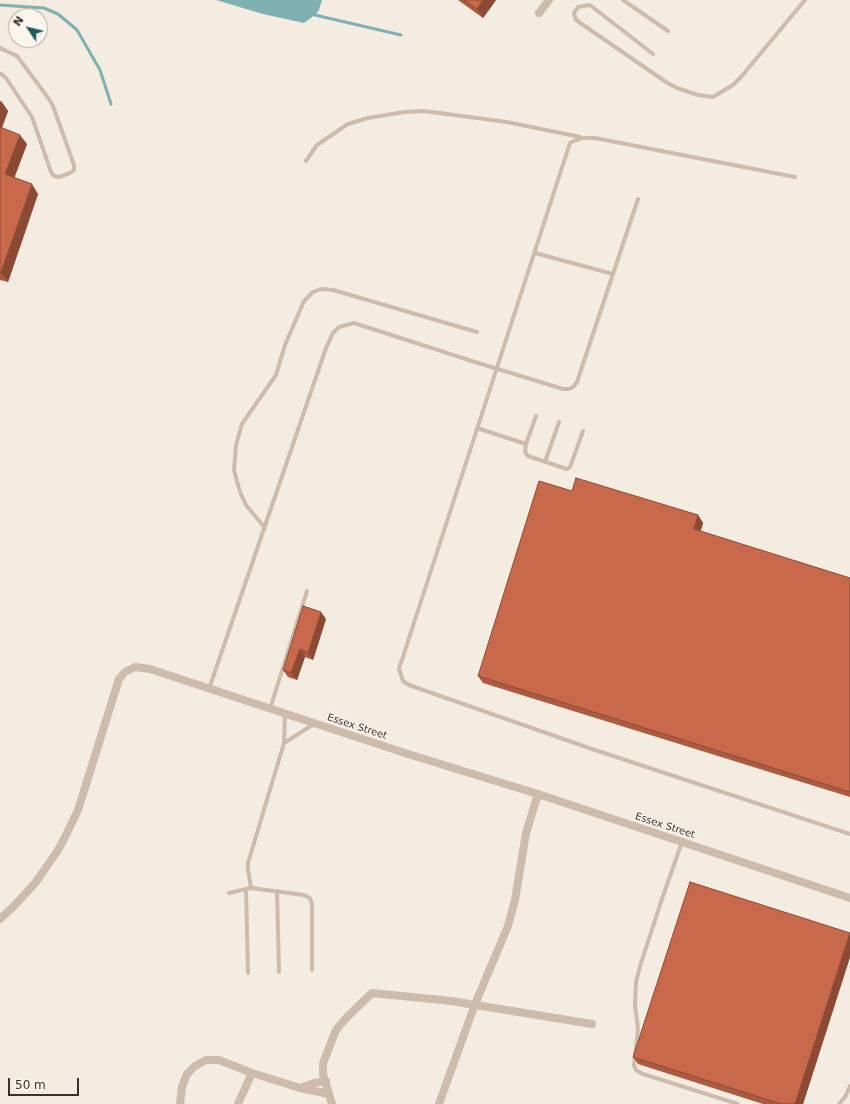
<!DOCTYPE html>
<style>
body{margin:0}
#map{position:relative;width:850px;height:1104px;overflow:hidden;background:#f4ebe1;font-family:"DejaVu Sans",sans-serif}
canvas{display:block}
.north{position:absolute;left:8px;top:8px;width:40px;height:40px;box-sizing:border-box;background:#fbf5ee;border:1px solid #aea6a0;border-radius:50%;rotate:305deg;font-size:11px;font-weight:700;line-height:16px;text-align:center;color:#3b302b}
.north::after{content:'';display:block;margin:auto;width:14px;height:18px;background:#1f5a5e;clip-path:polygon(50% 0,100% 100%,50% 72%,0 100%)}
.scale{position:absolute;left:8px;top:1078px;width:71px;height:18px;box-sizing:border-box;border:2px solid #3b302b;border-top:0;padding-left:5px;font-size:12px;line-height:14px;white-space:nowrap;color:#3b302b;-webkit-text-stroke:3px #fbf5ee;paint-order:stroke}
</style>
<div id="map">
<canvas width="850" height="1104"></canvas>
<div class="north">N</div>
<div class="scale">50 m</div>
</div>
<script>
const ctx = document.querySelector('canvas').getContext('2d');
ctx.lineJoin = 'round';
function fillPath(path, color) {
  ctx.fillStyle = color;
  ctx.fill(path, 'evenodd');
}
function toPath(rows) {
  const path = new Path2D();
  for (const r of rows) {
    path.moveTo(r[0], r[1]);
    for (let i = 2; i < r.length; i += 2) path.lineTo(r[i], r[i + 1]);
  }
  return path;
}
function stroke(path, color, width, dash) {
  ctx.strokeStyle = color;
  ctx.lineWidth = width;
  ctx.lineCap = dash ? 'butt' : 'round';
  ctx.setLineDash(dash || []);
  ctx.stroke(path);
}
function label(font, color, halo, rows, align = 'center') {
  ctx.font = font + ' "DejaVu Sans",sans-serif';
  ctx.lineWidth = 3;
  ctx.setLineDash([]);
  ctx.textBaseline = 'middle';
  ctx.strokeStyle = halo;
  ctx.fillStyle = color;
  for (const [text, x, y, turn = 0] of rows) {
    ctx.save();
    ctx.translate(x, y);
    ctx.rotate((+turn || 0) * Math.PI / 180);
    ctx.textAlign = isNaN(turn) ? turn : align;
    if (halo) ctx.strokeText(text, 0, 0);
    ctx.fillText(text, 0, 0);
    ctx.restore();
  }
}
fillPath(toPath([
 [216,0,322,0,319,10,315,15,304,23,263,14]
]), '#7fb0b2');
stroke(toPath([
 [0,5,44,8,58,14,77,30,100,70,111,104],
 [315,15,401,35]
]), '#7fb0b2', 3);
stroke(toPath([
 [623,0,668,31],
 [0,48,17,56,49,99,53,106,74,165,74,170,70,173,59,177,54,176,51,172,32,117,6,78,0,73],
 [653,54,590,5,578,7,574,13,576,20,666,82,677,88,698,95,713,97,733,85,741,77,805,0],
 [306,161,317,145,348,124,368,118,405,112,424,111,507,122,580,137],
 [795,177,595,138,582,138,576,140,570,143,399,669,403,681,409,685,592,749,850,834],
 [535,253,613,274],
 [477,428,526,444,536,416],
 [526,444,525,452,528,456,567,469,570,467,583,431],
 [545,462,559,422],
 [265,528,246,505,240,492,234,470,236,445,242,424,276,375,285,345,304,301,313,292,321,289,333,290,477,332],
 [209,689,326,348,333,333,339,327,354,323,475,362,563,389,569,389,573,387,577,382,638,199],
 [270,709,307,591],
 [284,743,314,724],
 [682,842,663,896,641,963,636,982,635,1005,638,1029,634,1065,636,1070,643,1074,738,1104],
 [251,888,248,870,248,863,284,743,285,714],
 [246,889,248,973],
 [277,891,279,972],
 [229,893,251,888,304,895,310,898,312,904,312,970],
 [839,1104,845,1097,850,1086]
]), '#cdbbac', 4);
stroke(toPath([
 [539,13,549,0],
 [0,919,15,905,36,882,58,850,65,837,78,810,119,679,125,672,135,667,150,669,408,754,538,794,850,898],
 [300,1088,314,1083,326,1081],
 [180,1104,182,1087,187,1074,195,1066,206,1060,219,1060,252,1073,300,1088,329,1094],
 [238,1104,252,1073],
 [332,1104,323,1074,323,1064,325,1058,336,1030,347,1017,372,993,451,1001,592,1024],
 [439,1104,475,1004,508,926,515,900,526,833,538,794]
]), '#cdbbac', 8);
fillPath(toPath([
 [458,0,496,0,483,18],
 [0,101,1,101,8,111,2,128,27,144,14,178,38,194,8,282,0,280],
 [698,515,703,523,700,532,850,578,850,797,483,683,478,676],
 [326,619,313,660,305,657,297,680,288,677,283,670],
 [850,933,850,957,803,1104,763,1104,638,1064,633,1057]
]), '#ac5a40');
fillPath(toPath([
 [483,0,496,0,483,18,477,9],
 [1,101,8,111,0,132,0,105],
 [20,135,27,144,12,184,5,174],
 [32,184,38,194,8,282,1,273],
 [698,515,703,523,699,537,694,529],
 [321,612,326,619,313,660,308,653],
 [300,649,305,657,297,680,291,673],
 [850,934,850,957,803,1104,795,1104]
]), '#8c4a34');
const building = toPath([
 [464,0,483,0,477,9,464,0],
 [0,127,20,135,5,174,32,184,1,273,0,272,0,127],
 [576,478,698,515,694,529,850,578,850,792,478,676,539,481,572,491,576,478],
 [303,606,321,612,308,653,300,649,291,673,283,670,303,606],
 [690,882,850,933,795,1104,781,1104,633,1057,690,882]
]);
fillPath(building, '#c8694b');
stroke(building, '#8c4a34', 1);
label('10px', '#3b302b', '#fbf5ee', [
 ["Essex Street",357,727,18],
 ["Essex Street",665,826,18]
]);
</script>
